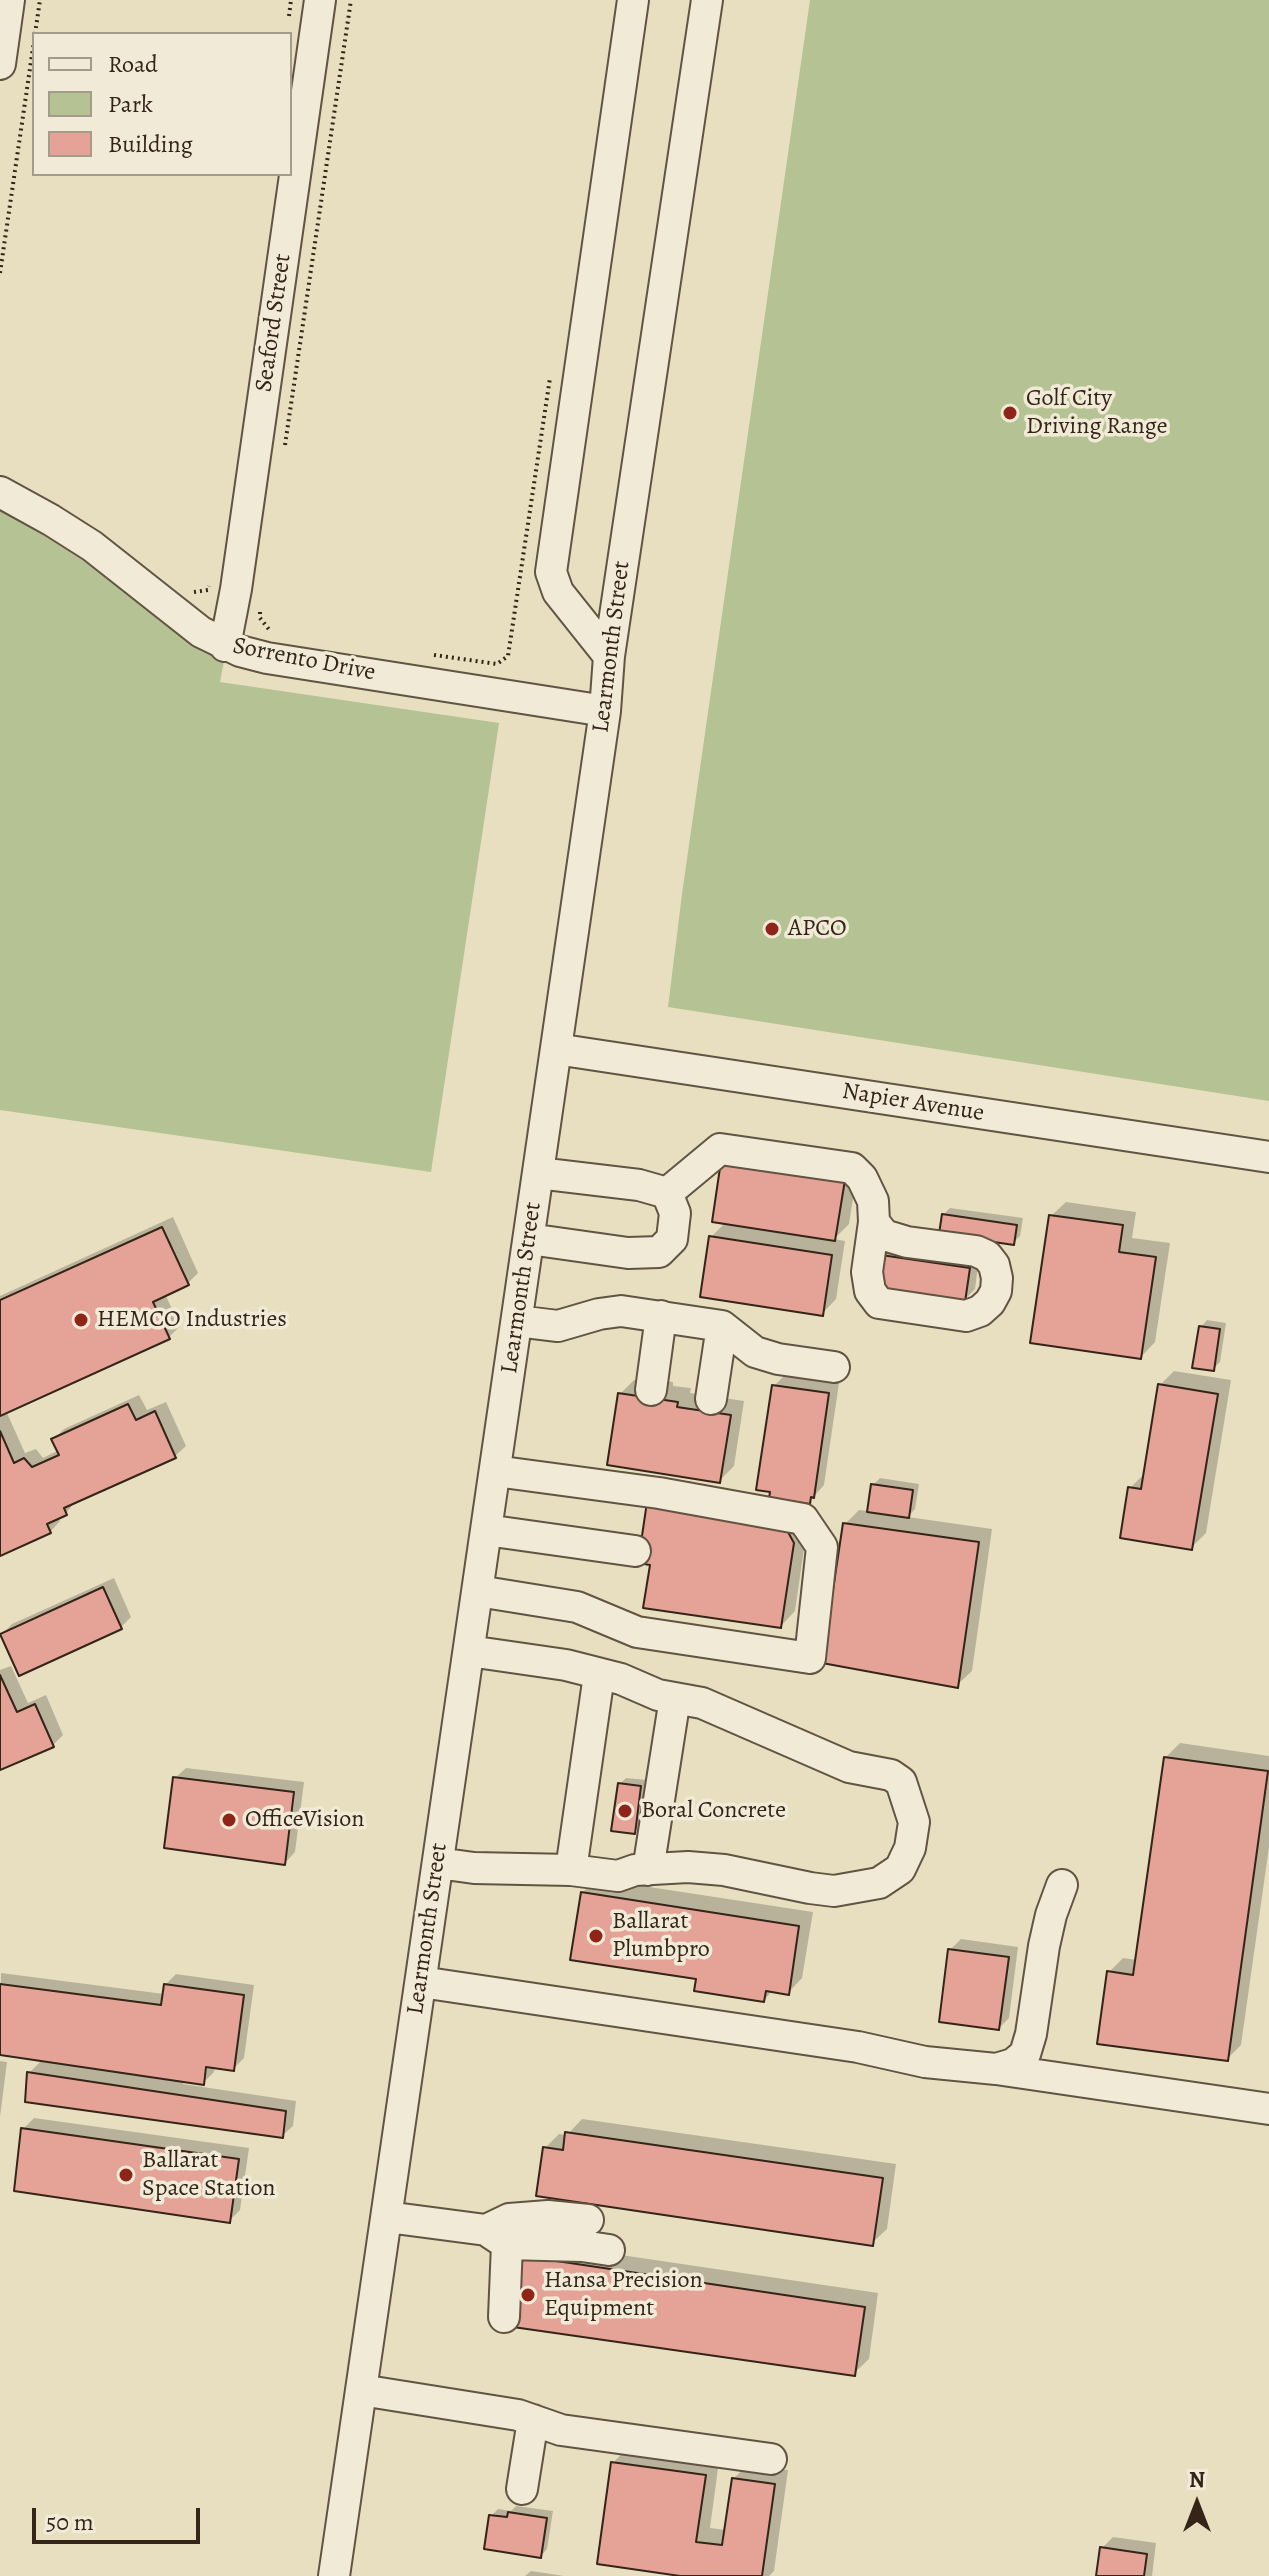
<!DOCTYPE html>
<style>
body{margin:0}
#map{position:relative;width:1269px;height:2576px;overflow:hidden;background:#e8dfc1;font-family:Alegreya,serif}
canvas{display:block}
.legend{position:absolute;left:32px;top:32px;width:260px;height:144px;box-sizing:border-box;background:#f0ead7;border:2px solid #a59b8b;margin:0;padding:10px 14px;list-style:none;font-size:24px;color:#352418}
.legend li{display:flex;align-items:center;gap:16px;height:40px}
.legend b{width:40px;border:2px solid #a59b8b}
.north{position:absolute;left:1157px;top:2464px;width:80px;height:80px;-webkit-text-stroke:6px #f0ead7;paint-order:stroke;rotate:0deg;font-size:22px;font-weight:700;line-height:32px;text-align:center;color:#352418}
.north::after{content:'';display:block;margin:auto;width:28px;height:36px;background:#352418;clip-path:polygon(50% 0,100% 100%,50% 72%,0 100%)}
.scale{position:absolute;left:32px;top:2508px;width:168px;height:36px;box-sizing:border-box;border:4px solid #352418;border-top:0;padding-left:10px;font-size:24px;line-height:28px;white-space:nowrap;color:#352418;-webkit-text-stroke:6px #f0ead7;paint-order:stroke}
</style>
<div id="map">
<canvas width="1269" height="2576"></canvas>
<ul class="legend">
<li><b style="height:10px;background:#f0ead7"></b>Road</li>
<li><b style="height:22px;background:#b5c293"></b>Park</li>
<li><b style="height:22px;background:#e4a396"></b>Building</li>
</ul>
<div class="north">N</div>
<div class="scale">50 m</div>
</div>
<script>
const ctx = document.querySelector('canvas').getContext('2d');
ctx.lineJoin = 'round';
function fillPath(path, color) {
  ctx.fillStyle = color;
  ctx.fill(path, 'evenodd');
}
function toPath(rows) {
  const path = new Path2D();
  for (const r of rows) {
    path.moveTo(r[0], r[1]);
    for (let i = 2; i < r.length; i += 2) path.lineTo(r[i], r[i + 1]);
  }
  return path;
}
function stroke(path, color, width, dash) {
  ctx.strokeStyle = color;
  ctx.lineWidth = width;
  ctx.lineCap = dash ? 'butt' : 'round';
  ctx.setLineDash(dash || []);
  ctx.stroke(path);
}
function label(font, color, halo, rows, align = 'center') {
  ctx.font = font + ' Alegreya,serif';
  ctx.lineWidth = 7;
  ctx.setLineDash([]);
  ctx.textBaseline = 'middle';
  ctx.strokeStyle = halo;
  ctx.fillStyle = color;
  for (const [text, x, y, turn = 0] of rows) {
    ctx.save();
    ctx.translate(x, y);
    ctx.rotate((+turn || 0) * Math.PI / 180);
    ctx.textAlign = isNaN(turn) ? turn : align;
    if (halo) ctx.strokeText(text, 0, 0);
    ctx.fillText(text, 0, 0);
    ctx.restore();
  }
}
fillPath(toPath([
 [810,0,1269,0,1269,1101,668,1007,682,894],
 [0,509,62,544,201,651,224,661,220,682,499,723,431,1172,0,1110]
]), '#b5c293');
fillPath(toPath([
 [858,1167,849,1224,834,1239,845,1241,836,1299,822,1314,711,1237,726,1222],
 [1066,1202,1136,1212,1132,1238,1170,1243,1155,1342,1141,1357,1051,1216],
 [950,1208,1023,1218,1020,1236,1013,1243,943,1215],
 [173,1217,198,1273,187,1284,165,1294,180,1326,169,1337,6,1411,25,1453,36,1449,43,1458,59,1450,54,1439,64,1429,139,1395,147,1410,166,1402,186,1446,175,1456,76,1501,66,1513,58,1517,60,1521,50,1532,0,1554,0,1296],
 [893,1245,979,1258,975,1289,964,1300,883,1256],
 [1207,1320,1226,1323,1220,1362,1213,1369,1201,1327],
 [1174,1371,1231,1380,1206,1533,1192,1547,1130,1488,1145,1473,1160,1385],
 [785,1375,839,1383,824,1485,809,1502,774,1386],
 [634,1380,655,1383,658,1380,673,1382,673,1386,691,1388,690,1393,744,1401,734,1466,720,1480,620,1394],
 [880,1478,919,1484,915,1509,908,1517,992,1529,972,1671,957,1685,845,1524,859,1510,869,1511,873,1485],
 [648,1503,807,1528,795,1611,781,1626,652,1563],
 [114,1578,131,1617,121,1627,2,1634,12,1624],
 [11,1666,28,1703,46,1695,63,1735,53,1745,0,1768,0,1670],
 [1180,1743,1269,1756,1269,1847,1241,2045,1227,2059,1109,1972,1123,1958,1137,1960,1165,1758],
 [186,1768,304,1782,295,1852,285,1863,175,1778],
 [626,1778,647,1780,641,1825,634,1832,620,1784],
 [597,1879,813,1912,802,1978,788,1993,773,1990,764,2000,698,1978,582,1893],
 [961,1939,1018,1947,1009,2018,999,2028,950,1950],
 [1,1973,164,1994,166,1984,176,1974,254,1985,244,2058,233,2069,215,2066,214,2072,203,2083,184,2080,183,2084,296,2101,293,2126,282,2136,29,2073,42,2060,0,2053],
 [0,2061,7,2062,0,2117],
 [34,2118,249,2148,240,2210,229,2221,23,2129],
 [582,2119,896,2164,887,2229,872,2243,545,2148,559,2134,567,2135],
 [540,2243,878,2293,869,2359,854,2373,515,2325],
 [627,2448,719,2461,710,2528,726,2530,733,2479,748,2465,788,2470,774,2571,769,2576,694,2576,613,2463],
 [516,2506,553,2511,547,2549,541,2556,491,2516,498,2509,511,2511],
 [1113,2537,1156,2543,1152,2576,1098,2576,1102,2548],
 [531,2571,564,2576,525,2576]
]), '#0003');
const building = toPath([
 [721,1161,845,1180,835,1241,712,1222,721,1161],
 [942,1214,1017,1225,1014,1245,939,1234,942,1214],
 [1049,1215,1123,1225,1119,1252,1156,1257,1141,1359,1030,1343,1049,1215],
 [162,1227,189,1285,153,1302,170,1339,0,1416,0,1300,162,1227],
 [709,1236,832,1255,823,1316,700,1297,709,1236],
 [881,1255,970,1268,965,1302,876,1289,881,1255],
 [1199,1326,1220,1329,1214,1371,1192,1368,1199,1326],
 [1158,1384,1218,1394,1192,1550,1120,1538,1128,1487,1141,1489,1158,1384],
 [772,1385,829,1393,814,1498,811,1497,810,1504,769,1498,770,1492,756,1490,772,1385],
 [618,1393,678,1402,677,1407,731,1415,720,1483,607,1465,618,1393],
 [128,1404,136,1420,155,1411,176,1458,64,1508,67,1515,47,1524,51,1533,0,1556,0,1431,14,1463,24,1458,32,1467,59,1455,51,1439,128,1404],
 [871,1484,913,1490,909,1518,867,1512,871,1484],
 [647,1502,782,1521,794,1543,781,1628,643,1608,650,1565,638,1563,647,1502],
 [843,1523,979,1542,958,1688,822,1663,843,1523],
 [103,1587,122,1629,19,1676,0,1634,103,1587],
 [0,1675,17,1712,35,1704,54,1747,0,1770,0,1675],
 [1164,1757,1268,1771,1228,2061,1097,2044,1107,1971,1133,1975,1164,1757],
 [173,1777,294,1792,285,1865,164,1848,173,1777],
 [618,1783,641,1786,635,1834,611,1831,618,1783],
 [581,1892,799,1926,789,1995,766,1991,764,2002,694,1991,696,1979,570,1960,581,1892],
 [948,1949,1009,1957,999,2030,939,2022,948,1949],
 [0,1984,161,2005,164,1984,244,1995,234,2071,206,2067,204,2085,0,2055,0,1984],
 [27,2072,286,2111,283,2138,25,2102,27,2072],
 [21,2128,239,2159,230,2223,14,2191,21,2128],
 [565,2132,883,2178,873,2246,536,2196,543,2147,563,2150,565,2132],
 [523,2256,865,2307,855,2376,513,2327,523,2256],
 [611,2462,706,2475,696,2542,722,2545,732,2478,775,2484,762,2576,680,2576,597,2564,611,2462],
 [508,2512,547,2518,541,2558,484,2549,489,2515,507,2517,508,2512],
 [1100,2547,1147,2554,1144,2576,1096,2576,1100,2547]
]);
fillPath(building, '#e4a396');
stroke(building, '#352418', 2);
const minor = toPath([
 [0,64,9,0],
 [0,492,51,520,92,546,201,632,240,651,267,658,605,711],
 [225,646,236,589,320,0],
 [609,656,558,592,551,572,633,0],
 [556,1049,1269,1157],
 [667,1193,720,1149,852,1168,862,1178,873,1201,874,1222,884,1235,907,1242,976,1251,987,1256,994,1265,997,1278,996,1291,990,1302,980,1311,966,1316,879,1303,870,1291,867,1272,874,1222],
 [529,1239,628,1253,659,1252,672,1239,675,1213,667,1193,639,1185,538,1173],
 [517,1321,558,1326,599,1314,621,1311,722,1326,755,1352,778,1359,834,1367],
 [651,1390,661,1316],
 [711,1399,722,1326],
 [486,1530,635,1551],
 [478,1591,577,1607,637,1632,810,1658,822,1547,803,1519,659,1493,495,1471],
 [438,1863,474,1868,571,1870,618,1876,635,1870,688,1867,724,1870,810,1888,834,1891,879,1883,900,1869,910,1848,914,1822,901,1782,891,1775,849,1767,702,1703,658,1695,621,1679,566,1665,469,1651],
 [571,1870,599,1675],
 [648,1870,675,1698],
 [421,1982,858,2047,925,2062,996,2069,1269,2109],
 [996,2069,1013,2064,1025,2054,1031,2034,1044,1946,1051,1915,1062,1885],
 [387,2217,486,2230,507,2244,504,2317],
 [486,2230,509,2219,548,2216,588,2220],
 [507,2244,582,2246,609,2250],
 [361,2390,518,2415,561,2430,771,2459],
 [522,2489,533,2420],
 [334,2576,605,711,609,656,707,0]
]);
stroke(minor, '#625342', 34);
stroke(toPath([
 [289,16,291,0],
 [35,34,40,0],
 [0,273,34,41],
 [285,445,351,0],
 [194,592,208,590,209,586],
 [260,612,260,618,271,632],
 [434,655,497,664,508,656,550,378]
]), '#352418', 4, [2, 4]);
stroke(minor, '#f0ead7', 30);
for (const [x, y, r, color] of [
 [1010,413,8,"#8f2418"],
 [772,929,8,"#8f2418"],
 [81,1320,8,"#8f2418"],
 [625,1811,8,"#8f2418"],
 [229,1820,8,"#8f2418"],
 [596,1936,8,"#8f2418"],
 [126,2175,8,"#8f2418"],
 [528,2295,8,"#8f2418"]
]) {
  const dot = new Path2D();
  dot.arc(x, y, r, 0, 2 * Math.PI);
  ctx.fillStyle = color;
  ctx.fill(dot);
  stroke(dot, '#f0ead7', 3);
}
label('24px', '#352418', '#f0ead7', [
 ["Seaford Street",274,323,-82],
 ["Learmonth Street",612,647,-83],
 ["Sorrento Drive",304,660,11],
 ["Napier Avenue",913,1103,9],
 ["Learmonth Street",522,1288,-82],
 ["Learmonth Street",428,1929,-82]
]);
label('24px', '#352418', '#f0ead7', [
 ["Golf City",1026,399],
 ["Driving Range",1026,427],
 ["APCO",788,929],
 ["HEMCO Industries",97,1320],
 ["Boral Concrete",641,1811],
 ["OfficeVision",245,1820],
 ["Ballarat",612,1922],
 ["Plumbpro",612,1950],
 ["Ballarat",142,2161],
 ["Space Station",142,2189],
 ["Hansa Precision",544,2281],
 ["Equipment",544,2309]
], 'left');
</script>
